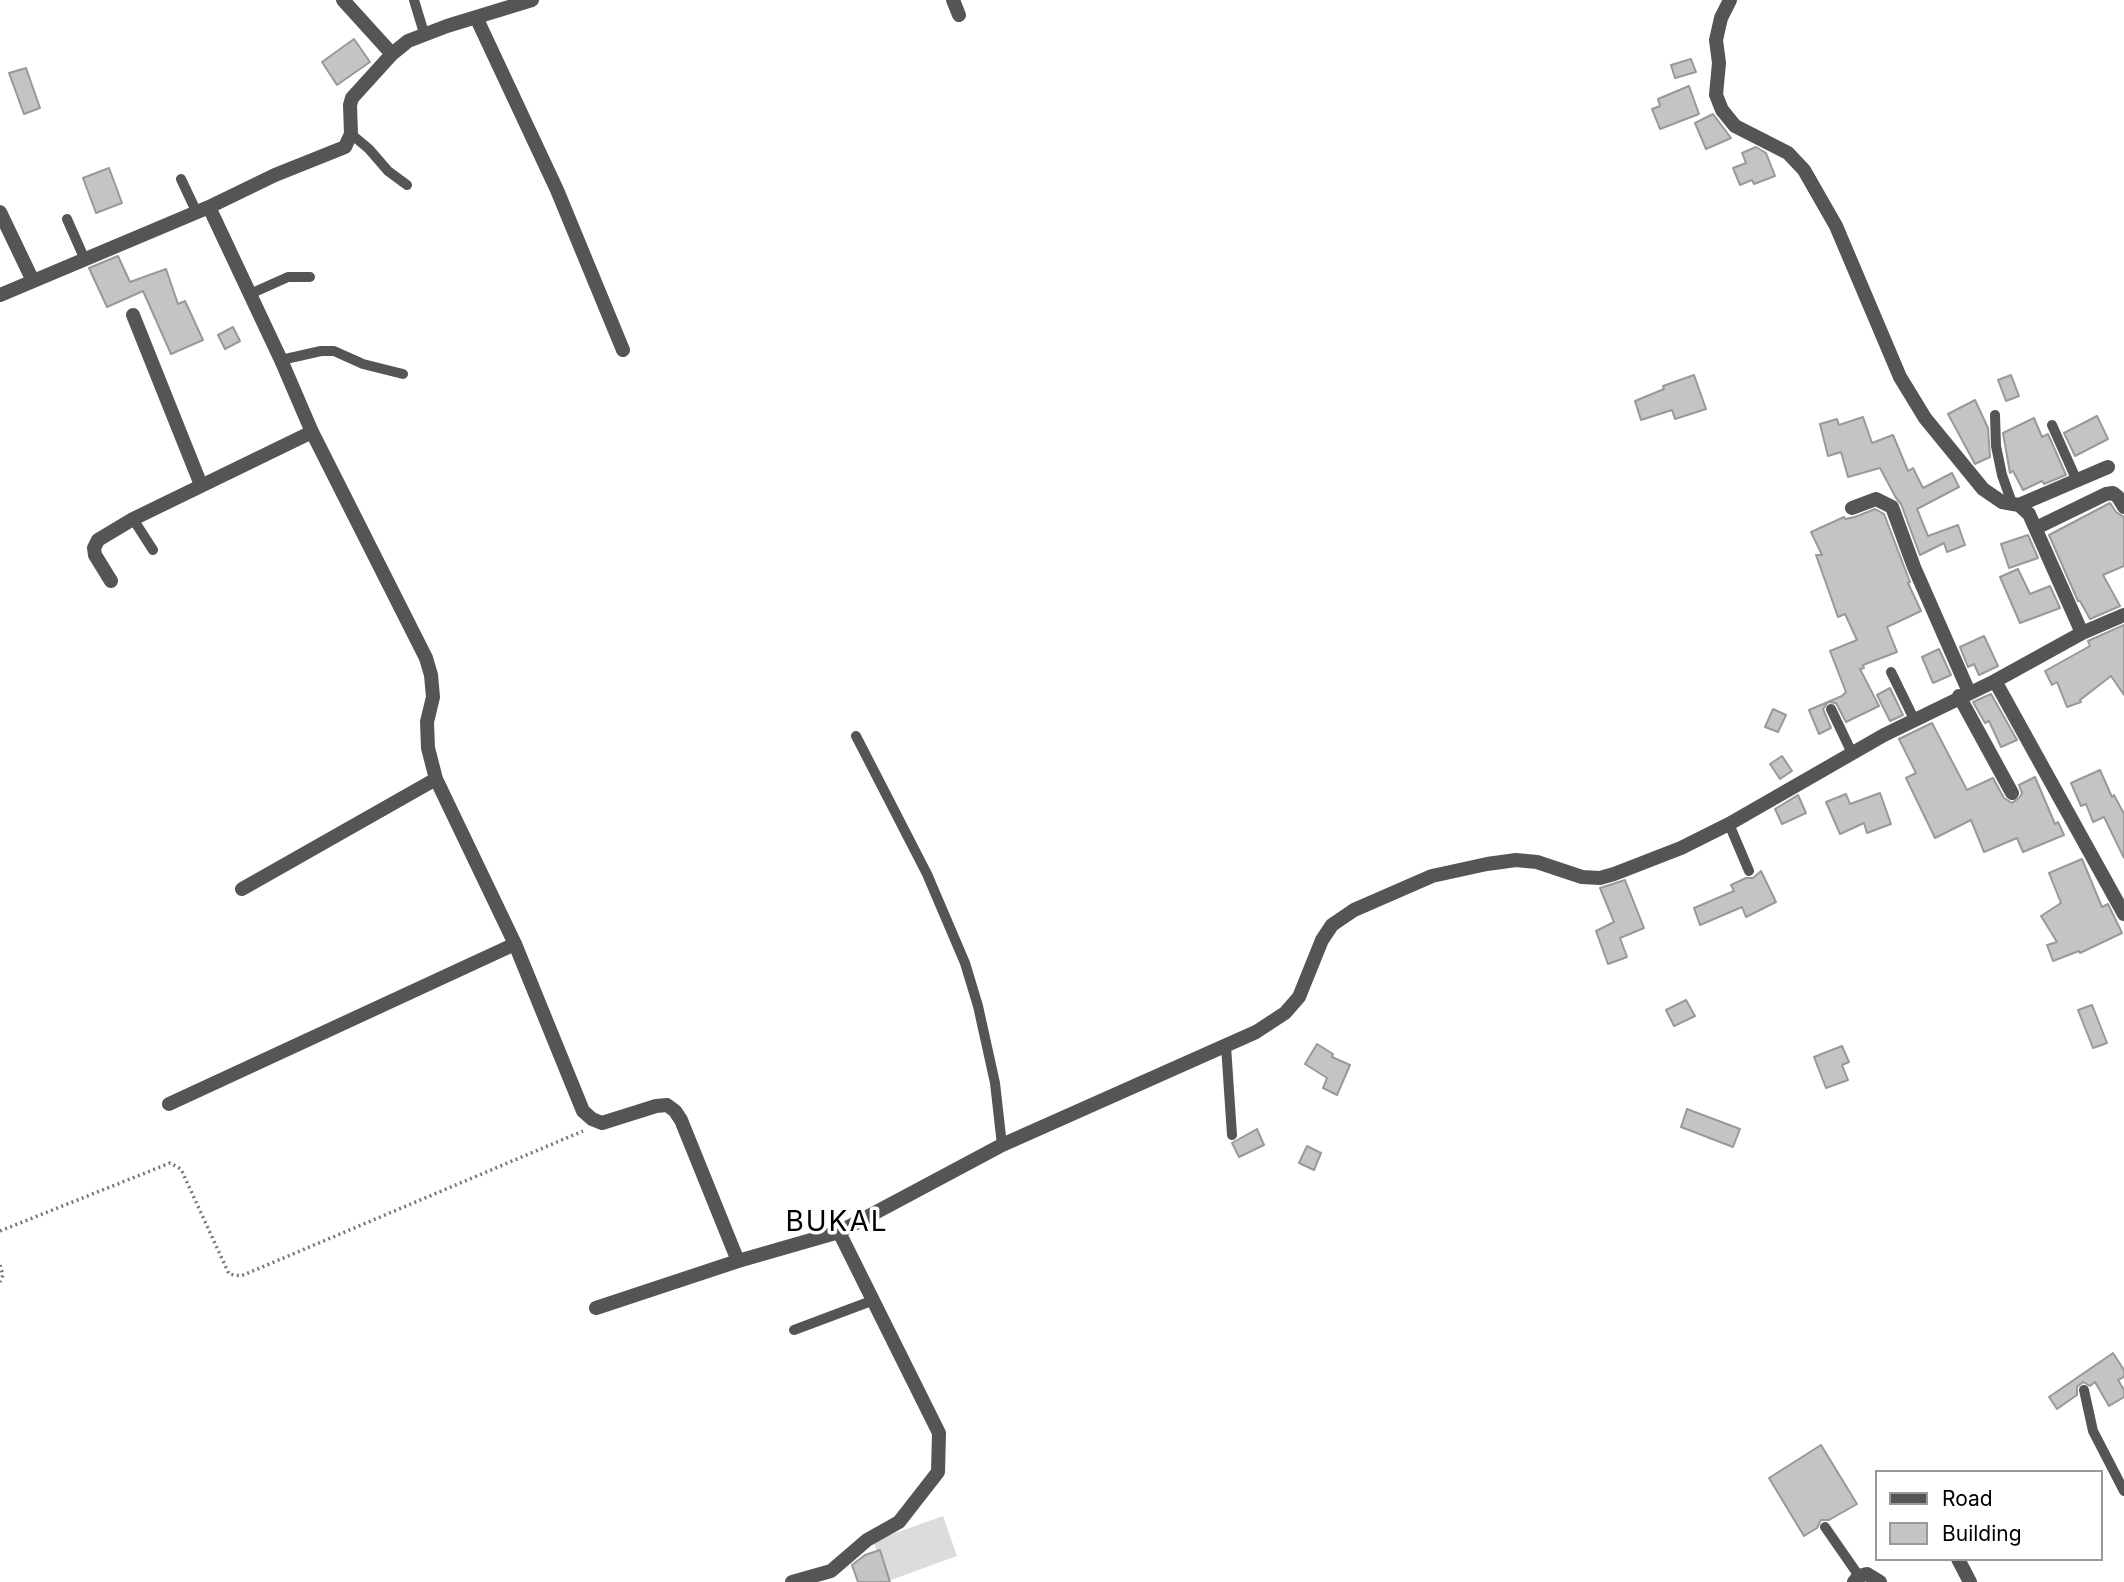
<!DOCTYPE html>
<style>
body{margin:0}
#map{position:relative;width:2124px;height:1582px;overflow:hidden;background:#fff;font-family:Inter,sans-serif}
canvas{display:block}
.legend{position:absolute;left:1875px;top:1470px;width:228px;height:91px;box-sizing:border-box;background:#fff;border:2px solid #999;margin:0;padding:9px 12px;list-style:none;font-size:21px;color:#000}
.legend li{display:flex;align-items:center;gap:14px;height:35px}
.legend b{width:35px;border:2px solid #999}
</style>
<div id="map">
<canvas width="2124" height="1582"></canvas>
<ul class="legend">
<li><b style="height:9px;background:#555"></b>Road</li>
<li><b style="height:19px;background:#c4c4c4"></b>Building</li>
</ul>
</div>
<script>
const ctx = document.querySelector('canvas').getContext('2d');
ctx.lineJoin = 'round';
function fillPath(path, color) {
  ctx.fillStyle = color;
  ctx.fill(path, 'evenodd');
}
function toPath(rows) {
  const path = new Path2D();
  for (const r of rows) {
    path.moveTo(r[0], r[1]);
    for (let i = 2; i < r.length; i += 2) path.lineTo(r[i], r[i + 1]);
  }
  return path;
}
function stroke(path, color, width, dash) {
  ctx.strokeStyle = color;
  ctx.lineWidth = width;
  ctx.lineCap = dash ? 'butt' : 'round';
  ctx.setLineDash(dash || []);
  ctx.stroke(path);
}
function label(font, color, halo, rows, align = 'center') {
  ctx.font = font + ' Inter,sans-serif';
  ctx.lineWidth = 7;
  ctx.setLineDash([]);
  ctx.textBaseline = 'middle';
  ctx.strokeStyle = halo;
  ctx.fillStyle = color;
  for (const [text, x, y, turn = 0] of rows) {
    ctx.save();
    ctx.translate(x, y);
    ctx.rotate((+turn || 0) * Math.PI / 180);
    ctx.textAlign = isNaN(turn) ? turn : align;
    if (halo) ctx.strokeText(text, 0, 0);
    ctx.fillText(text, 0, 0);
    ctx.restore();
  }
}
fillPath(toPath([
 [943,1516,957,1556,888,1581,873,1541]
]), '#dcdcdc');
const building = toPath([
 [354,39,370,62,337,85,322,62,354,39],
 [1691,59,1696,72,1675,78,1671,65,1691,59],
 [26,68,40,108,24,114,9,73,26,68],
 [1689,86,1699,114,1660,129,1652,109,1660,106,1658,99,1689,86],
 [1713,114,1731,138,1706,149,1695,123,1713,114],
 [1756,147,1766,153,1775,176,1754,184,1752,180,1740,185,1733,168,1746,163,1742,153,1756,147],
 [109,168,122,203,96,213,83,178,109,168],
 [118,256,130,282,166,269,178,304,185,301,203,340,171,354,143,291,107,307,89,268,118,256],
 [233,327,240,341,225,349,218,335,233,327],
 [1694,375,1706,409,1675,419,1672,410,1641,420,1635,401,1664,389,1663,386,1694,375],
 [2011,375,2019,396,2006,401,1998,380,2011,375],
 [1975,400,1988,428,1990,457,1975,464,1948,414,1975,400],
 [2097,416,2108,439,2075,456,2064,433,2097,416],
 [1863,417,1872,443,1893,435,1908,471,1913,468,1923,488,1952,473,1959,487,1917,509,1928,536,1958,525,1965,545,1947,552,1944,543,1920,555,1901,504,1896,498,1880,468,1848,477,1841,452,1828,456,1820,424,1837,419,1839,425,1863,417],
 [2034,418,2042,437,2048,434,2066,475,2044,484,2042,481,2023,490,2013,471,2010,473,2003,433,2034,418],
 [2110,503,2116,512,2124,517,2124,566,2103,575,2120,606,2090,619,2080,601,2078,601,2049,535,2110,503],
 [1875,509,1884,514,1910,582,1908,583,1921,611,1887,627,1897,652,1863,665,1864,668,1860,669,1879,706,1846,722,1836,703,1828,702,1823,709,1831,728,1819,734,1809,710,1842,696,1846,692,1830,651,1857,640,1845,614,1838,617,1816,555,1822,555,1811,532,1844,517,1845,519,1855,517,1875,509],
 [2028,535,2038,558,2009,568,2001,544,2028,535],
 [2018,569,2030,594,2050,586,2060,608,2020,623,2000,577,2018,569],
 [2124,625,2124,695,2111,676,2080,700,2081,702,2067,707,2057,682,2052,685,2045,671,2090,646,2088,641,2124,625],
 [1984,636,1998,666,1979,675,1974,664,1968,667,1960,647,1984,636],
 [1939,649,1951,675,1933,683,1922,657,1939,649],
 [1890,688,1903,715,1890,721,1877,695,1890,688],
 [1991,694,2017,740,2001,747,1989,721,1985,723,1973,702,1991,694],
 [1773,709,1786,715,1778,732,1765,727,1773,709],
 [1932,723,1967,790,1993,778,2004,798,2012,803,2020,797,2022,793,2019,785,2035,777,2055,824,2058,822,2064,835,2023,852,2017,838,1984,852,1971,820,1935,838,1906,778,1916,773,1899,739,1932,723],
 [1782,756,1792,771,1780,779,1770,764,1782,756],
 [2100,770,2112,797,2114,795,2124,814,2124,858,2104,817,2093,822,2086,804,2081,806,2071,783,2100,770],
 [1880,793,1891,824,1867,833,1864,823,1840,834,1826,802,1846,794,1850,804,1880,793],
 [1798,795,1806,813,1782,824,1775,809,1798,795],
 [2082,859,2102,907,2108,904,2122,933,2080,953,2079,951,2053,961,2047,945,2057,942,2041,916,2061,903,2049,873,2082,859],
 [1761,871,1776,902,1746,917,1742,907,1700,925,1694,908,1734,891,1731,885,1746,878,1753,878,1761,871],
 [1625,880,1644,928,1620,938,1627,957,1608,964,1596,931,1614,922,1600,888,1625,880],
 [1686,1000,1695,1016,1674,1026,1666,1010,1686,1000],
 [2092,1005,2107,1043,2093,1048,2078,1010,2092,1005],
 [1317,1044,1333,1054,1332,1057,1350,1065,1337,1095,1323,1088,1327,1078,1305,1064,1317,1044],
 [1842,1046,1849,1062,1842,1065,1848,1080,1826,1088,1814,1057,1842,1046],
 [1687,1109,1740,1129,1733,1147,1681,1127,1687,1109],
 [1257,1129,1264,1145,1239,1157,1232,1143,1257,1129],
 [1307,1146,1321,1153,1314,1170,1299,1163,1307,1146],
 [2113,1353,2124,1370,2124,1377,2118,1380,2124,1390,2124,1397,2109,1406,2095,1382,2090,1386,2083,1382,2077,1387,2077,1395,2057,1409,2049,1397,2113,1353],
 [1821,1445,1857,1504,1829,1520,1821,1520,1817,1528,1804,1536,1769,1478,1821,1445],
 [880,1550,890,1582,858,1582,852,1565,865,1555,880,1550]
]);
fillPath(building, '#c4c4c4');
stroke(building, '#999', 2);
stroke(toPath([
 [0,1231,170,1163,181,1169,229,1274,241,1276,583,1131],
 [0,1265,3,1275,0,1282]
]), '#777', 3.5, [2, 3.5]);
stroke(toPath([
 [414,0,424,33],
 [351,134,369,149,388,171,407,185],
 [181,179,197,213],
 [67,219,85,260],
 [250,294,288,277,310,277],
 [281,360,321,351,334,351,363,364,403,374],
 [1995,415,1996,446,2002,475,2012,503],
 [2052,425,2077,481],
 [133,519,153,550],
 [1891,672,1914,719],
 [1831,709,1852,753],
 [856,736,927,874,965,963,978,1006,995,1083,1002,1145],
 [1729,824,1749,871],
 [1226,1046,1232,1135],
 [794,1330,874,1300],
 [2084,1390,2093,1431,2124,1491],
 [1825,1527,1859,1576]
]), '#555', 10);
stroke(toPath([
 [343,0,392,54],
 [953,0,959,15],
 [1730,0,1721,18,1716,40,1719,63,1716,95,1722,110,1735,126,1788,153,1804,170,1836,226,1900,377,1925,418,1983,489,2002,502,2019,505,2029,514,2082,633],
 [476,17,557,190,623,350],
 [209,207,275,175,345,147,351,134,350,105,352,98,392,54,408,41,447,26,532,0],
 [0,212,33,281],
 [0,295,209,207,281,360,312,432,426,658,431,675,433,697,427,722,428,748,436,779,515,944,583,1111,592,1119,602,1123,656,1106,667,1105,675,1111,681,1120,738,1261],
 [133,315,201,485],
 [2019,505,2108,467],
 [1852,508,1876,499,1892,507,1914,567,1969,692],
 [2036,528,2106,494,2113,493,2118,497,2124,507],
 [111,581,95,555,94,548,98,540,133,519,312,432],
 [1995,681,2124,914],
 [1959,696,2012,793],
 [242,889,436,779],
 [169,1104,515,944],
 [596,1308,738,1261,839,1232,1002,1145,1256,1032,1285,1013,1299,997,1322,940,1332,925,1354,910,1432,876,1487,864,1516,860,1537,862,1582,877,1600,878,1614,874,1681,848,1729,824,1884,735,1995,681,2082,633,2124,615],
 [1958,1559,1970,1582],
 [792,1582,831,1571,867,1540,899,1522,938,1472,939,1433,839,1232],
 [1854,1582,1859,1576,1867,1574,1880,1582]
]), '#555', 14);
ctx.letterSpacing = '2px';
label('28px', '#000', '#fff', [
 ["BUKAL",837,1223]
]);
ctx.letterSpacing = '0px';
</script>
